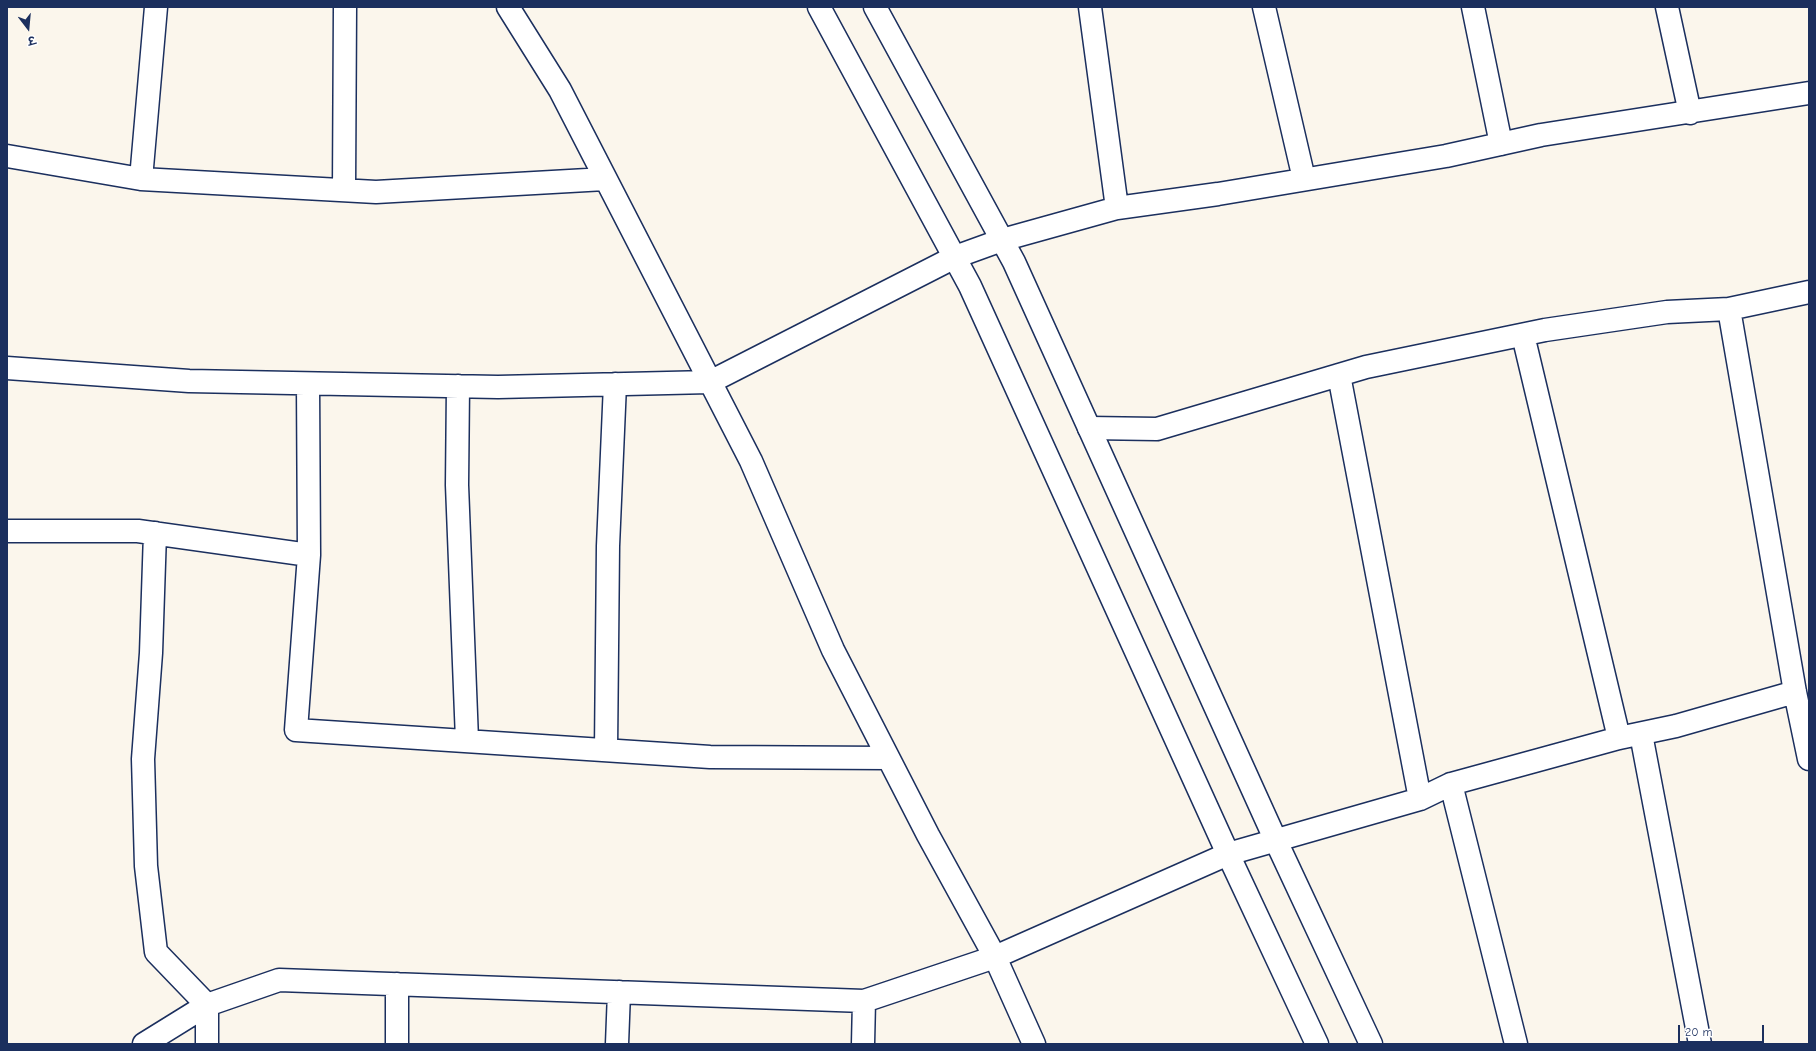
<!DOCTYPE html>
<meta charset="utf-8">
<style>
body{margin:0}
#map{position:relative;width:1816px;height:1051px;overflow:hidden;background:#fbf6ec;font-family:"Comic Neue","Playpen Sans Deva",sans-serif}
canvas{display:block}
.frame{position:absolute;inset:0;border:8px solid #1b2f5e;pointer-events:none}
.north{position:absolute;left:8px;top:8px;width:40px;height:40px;-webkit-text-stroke:3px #fff;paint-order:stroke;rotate:164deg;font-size:11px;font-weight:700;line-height:16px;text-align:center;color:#1b2f5e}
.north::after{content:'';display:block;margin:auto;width:14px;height:18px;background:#1b2f5e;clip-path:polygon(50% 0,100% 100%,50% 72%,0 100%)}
.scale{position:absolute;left:1678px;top:1025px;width:86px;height:18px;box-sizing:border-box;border:2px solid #1b2f5e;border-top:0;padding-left:5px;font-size:12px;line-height:14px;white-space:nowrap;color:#1b2f5e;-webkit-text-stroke:3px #fff;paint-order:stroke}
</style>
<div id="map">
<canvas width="1816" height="1051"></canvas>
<div class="frame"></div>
<div class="north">उ</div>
<div class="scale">20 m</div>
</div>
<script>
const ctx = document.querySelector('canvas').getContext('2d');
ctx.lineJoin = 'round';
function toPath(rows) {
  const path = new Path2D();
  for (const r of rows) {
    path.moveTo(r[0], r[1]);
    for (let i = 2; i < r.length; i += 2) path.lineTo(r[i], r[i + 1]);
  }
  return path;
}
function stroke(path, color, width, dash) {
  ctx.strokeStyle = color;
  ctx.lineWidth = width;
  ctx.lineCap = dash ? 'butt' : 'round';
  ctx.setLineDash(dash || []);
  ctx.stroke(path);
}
const minor = toPath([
 [508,7,560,90,751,461,833,650,928,835,995,957,864,1001,863,1044],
 [1090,7,1117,208],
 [1264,7,1304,179],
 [1473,7,1501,144],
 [1667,7,1690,113],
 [7,156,141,179,376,192,605,179],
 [141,179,156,7],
 [344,190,345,7],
 [1729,309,1795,692,1809,759],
 [1523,335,1619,738],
 [7,368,189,381,498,387,710,382,955,257,1002,240,1117,208,1218,194,1446,156,1541,135,1809,93],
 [1339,375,1420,799],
 [308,384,309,555],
 [458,386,457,485,467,740],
 [1089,428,1157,429,1366,367,1545,330,1667,312,1729,309,1809,292],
 [7,531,138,531,309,555,296,730,710,757,888,758],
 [155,533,151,653,143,759,146,866,156,952,207,1005,207,1044],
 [1641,734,1700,1044],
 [606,750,608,546,615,384],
 [1451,784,1516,1044],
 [144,1044,207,1005,279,980,864,1001],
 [397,1044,397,984],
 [617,1044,619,992],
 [1034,1044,995,957,1228,854,1420,799,1451,784,1619,738,1676,726,1795,692]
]);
const tertiary = toPath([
 [819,7,970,286,1228,854,1317,1044],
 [875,7,1014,262,1276,841,1371,1044]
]);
stroke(minor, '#1b2f5e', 25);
stroke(tertiary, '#1b2f5e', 25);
stroke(minor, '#fff', 22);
stroke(tertiary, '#fff', 22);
</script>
